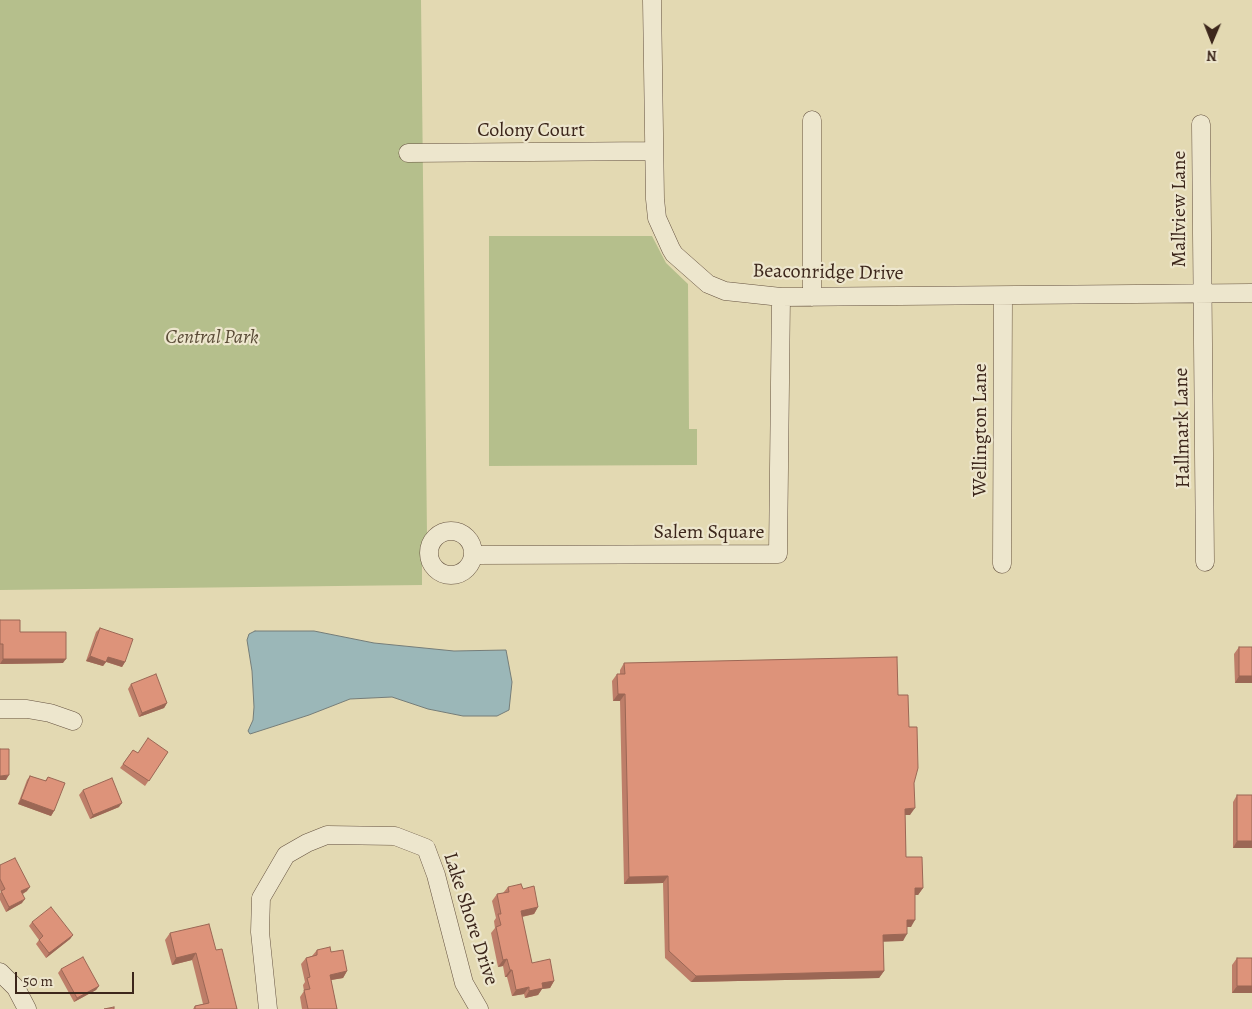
<!DOCTYPE html>
<style>
body{margin:0}
#map{position:relative;width:1252px;height:1009px;overflow:hidden;background:#e3d9b2;font-family:Alegreya,serif}
canvas{display:block}
.north{position:absolute;left:1187px;top:15px;width:50px;height:50px;-webkit-text-stroke:4px #ede6cd;paint-order:stroke;rotate:181deg;font-size:14px;font-weight:700;line-height:20px;text-align:center;color:#3c261b}
.north::after{content:'';display:block;margin:auto;width:18px;height:22px;background:#3c261b;clip-path:polygon(50% 0,100% 100%,50% 72%,0 100%)}
.scale{position:absolute;left:15px;top:972px;width:119px;height:22px;box-sizing:border-box;border:2px solid #3c261b;border-top:0;padding-left:6px;font-size:15px;line-height:18px;white-space:nowrap;color:#3c261b;-webkit-text-stroke:4px #ede6cd;paint-order:stroke}
</style>
<div id="map">
<canvas width="1252" height="1009"></canvas>
<div class="north">N</div>
<div class="scale">50 m</div>
</div>
<script>
const ctx = document.querySelector('canvas').getContext('2d');
ctx.lineJoin = 'round';
function fillPath(path, color) {
  ctx.fillStyle = color;
  ctx.fill(path, 'evenodd');
}
function toPath(rows) {
  const path = new Path2D();
  for (const r of rows) {
    if (r.length === 3) {
      path.moveTo(r[0] + r[2], r[1]);
      path.arc(r[0], r[1], r[2], 0, 2 * Math.PI);
      continue;
    }
    path.moveTo(r[0], r[1]);
    for (let i = 2; i < r.length; i += 2) path.lineTo(r[i], r[i + 1]);
  }
  return path;
}
function stroke(path, color, width, dash) {
  ctx.strokeStyle = color;
  ctx.lineWidth = width;
  ctx.lineCap = dash ? 'butt' : 'round';
  ctx.setLineDash(dash || []);
  ctx.stroke(path);
}
function label(font, color, halo, rows, align = 'center') {
  ctx.font = font + ' Alegreya,serif';
  ctx.lineWidth = 4.5;
  ctx.setLineDash([]);
  ctx.textBaseline = 'middle';
  ctx.strokeStyle = halo;
  ctx.fillStyle = color;
  for (const [text, x, y, turn = 0] of rows) {
    ctx.save();
    ctx.translate(x, y);
    ctx.rotate((+turn || 0) * Math.PI / 180);
    ctx.textAlign = isNaN(turn) ? turn : align;
    if (halo) ctx.strokeText(text, 0, 0);
    ctx.fillText(text, 0, 0);
    ctx.restore();
  }
}
fillPath(toPath([
 [0,0,421,0,427,535,422,542,422,585,0,590],
 [489,236,652,236,666,263,688,284,689,429,697,429,697,465,489,466]
]), '#b5bf8c');
const water = toPath([
 [255,631,314,631,374,643,454,651,506,650,512,682,509,710,497,716,463,716,428,709,392,697,350,699,309,715,250,734,248,731,253,720,254,707,252,671,247,640,249,634,255,631]
]);
fillPath(water, '#9bb7b8');
stroke(water, '#757d79', 1);
const minor = toPath([
 [652,0,655,199,657,218,671,249,674,254,708,284,725,291,781,297,1252,293],
 [812,120,812,297],
 [1201,124,1205,562],
 [408,153,654,151],
 [451,553,22],
 [473,555,778,554,781,297],
 [1002,564,1003,296],
 [0,709,27,709,50,713,73,721],
 [0,972,16,988,27,1009],
 [268,1009,260,932,261,898,286,855,307,843,327,835,395,836,426,848,436,875,464,983,479,1009]
]);
stroke(minor, '#665341', 19);
stroke(minor, '#ede6cd', 18);
fillPath(toPath([
 [0,620,20,632,63,663,0,664],
 [100,628,125,662,122,667,106,662,103,666,86,661,96,632],
 [1239,647,1252,647,1252,683,1235,683,1234,654],
 [624,663,898,695,909,727,914,783,910,815,905,815,906,857,923,888,918,895,915,895,911,927,907,927,903,941,883,941,884,971,879,978,691,982,665,958,663,883,624,884,620,701,613,701,612,681,617,674,620,674,620,670],
 [131,684,167,703,164,708,139,717,128,689],
 [133,750,138,753,168,752,145,786,120,768],
 [30,776,45,781,48,777,54,811,51,816,18,804,27,780],
 [83,790,119,807,90,819,79,795],
 [1237,795,1252,848,1233,848,1233,802],
 [0,865,27,891,23,894,22,903,6,912,0,900,0,893,1,892,0,890],
 [508,887,523,889,538,907,534,914,522,917,532,963,554,981,550,988,542,989,538,995,525,998,524,994,512,996,507,977,505,977,503,966,498,967,491,933,495,928,494,921,496,918,492,901,497,894,503,893],
 [32,922,73,935,70,939,46,958,36,944,39,940,29,926],
 [170,933,216,950,237,1009,193,1009,195,1006,203,1004,192,960,172,965,165,940],
 [317,950,331,952,347,971,343,978,331,980,337,1009,302,1009,300,997,304,991,303,985,305,982,301,964,306,958,312,956],
 [1237,958,1252,958,1252,993,1232,993,1232,965],
 [61,969,99,986,96,990,74,1002,58,973]
]), '#be7e69');
fillPath(toPath([
 [90,656,106,662,103,666,86,661],
 [108,657,125,662,122,667,104,661],
 [3,659,66,659,63,663,0,664],
 [1239,676,1252,676,1252,683,1235,683],
 [618,694,625,694,620,701,613,701],
 [167,703,164,708,139,717,142,713],
 [9,775,6,780,0,780,0,776],
 [21,799,54,811,51,816,18,804],
 [122,803,119,807,90,819,93,815],
 [915,808,910,815,900,815,905,809],
 [1237,841,1252,841,1252,848,1233,848],
 [668,876,663,883,624,884,629,877],
 [30,887,27,891,18,896,21,891],
 [915,888,923,888,918,895,910,895],
 [25,899,22,903,6,912,9,907],
 [538,907,534,914,516,918,521,911],
 [907,920,915,920,911,927,902,927],
 [907,934,903,941,878,942,883,935],
 [73,935,70,939,46,958,49,953],
 [196,953,192,960,172,965,176,958],
 [507,959,503,966,498,967,503,960],
 [510,970,512,970,507,977,505,977],
 [347,971,343,978,325,981,330,975],
 [884,971,879,978,691,982,696,976],
 [554,981,550,988,542,989,538,995,525,998,529,991,542,983],
 [99,986,96,990,74,1002,77,998],
 [1237,986,1252,986,1252,993,1232,993],
 [529,987,524,994,512,996,516,990]
]), '#9b6755');
const building = toPath([
 [0,620,20,620,20,632,66,632,66,659,3,659,3,644,0,644,0,620],
 [100,628,133,639,125,662,108,657,106,662,90,656,100,628],
 [1239,647,1252,647,1252,676,1239,676,1239,647],
 [897,657,898,695,908,695,909,727,917,727,918,768,914,783,915,808,905,809,906,857,922,857,923,888,915,888,915,920,907,920,907,934,883,935,884,971,696,976,669,951,668,876,629,877,625,694,618,694,617,674,625,674,624,663,897,657],
 [156,674,167,703,142,713,131,684,156,674],
 [148,738,168,752,149,781,123,764,133,750,138,753,148,738],
 [0,749,9,749,9,775,0,776,0,749],
 [30,776,46,781,48,777,65,783,54,811,21,799,30,776],
 [112,778,122,803,93,815,83,790,112,778],
 [1237,795,1252,795,1252,841,1237,841,1237,795],
 [15,858,30,887,21,891,25,899,9,907,1,891,5,889,0,879,0,865,15,858],
 [521,884,523,889,534,886,538,907,521,911,532,963,550,959,554,981,542,983,543,988,529,991,529,987,516,990,512,970,510,970,507,959,503,960,496,927,501,925,498,914,501,914,497,894,509,892,508,887,521,884],
 [51,907,73,935,49,953,39,940,43,936,32,922,51,907],
 [209,924,216,950,222,949,237,1009,195,1009,195,1006,209,1003,196,953,176,958,170,933,209,924],
 [330,947,331,952,343,950,347,971,330,975,337,1009,308,1009,304,990,310,989,307,978,310,977,306,958,317,955,317,950,330,947],
 [83,957,99,986,77,998,61,969,83,957],
 [1237,958,1252,958,1252,986,1237,986,1237,958],
 [114,1007,114,1009,104,1009,114,1007]
]);
fillPath(building, '#dd937a');
stroke(building, '#9b6755', 1);
label('20px', '#3c261b', '#ede6cd', [
 ["Colony Court",531,131],
 ["Mallview Lane",1180,209,-90],
 ["Beaconridge Drive",828,273,1],
 ["Hallmark Lane",1183,428,-91],
 ["Wellington Lane",981,430,-90],
 ["Salem Square",709,533],
 ["Lake Shore Drive",470,919,72]
]);
label('italic 20px', '#5a4c37', '#ede6cd', [
 ["Central Park",212,338]
]);
</script>
